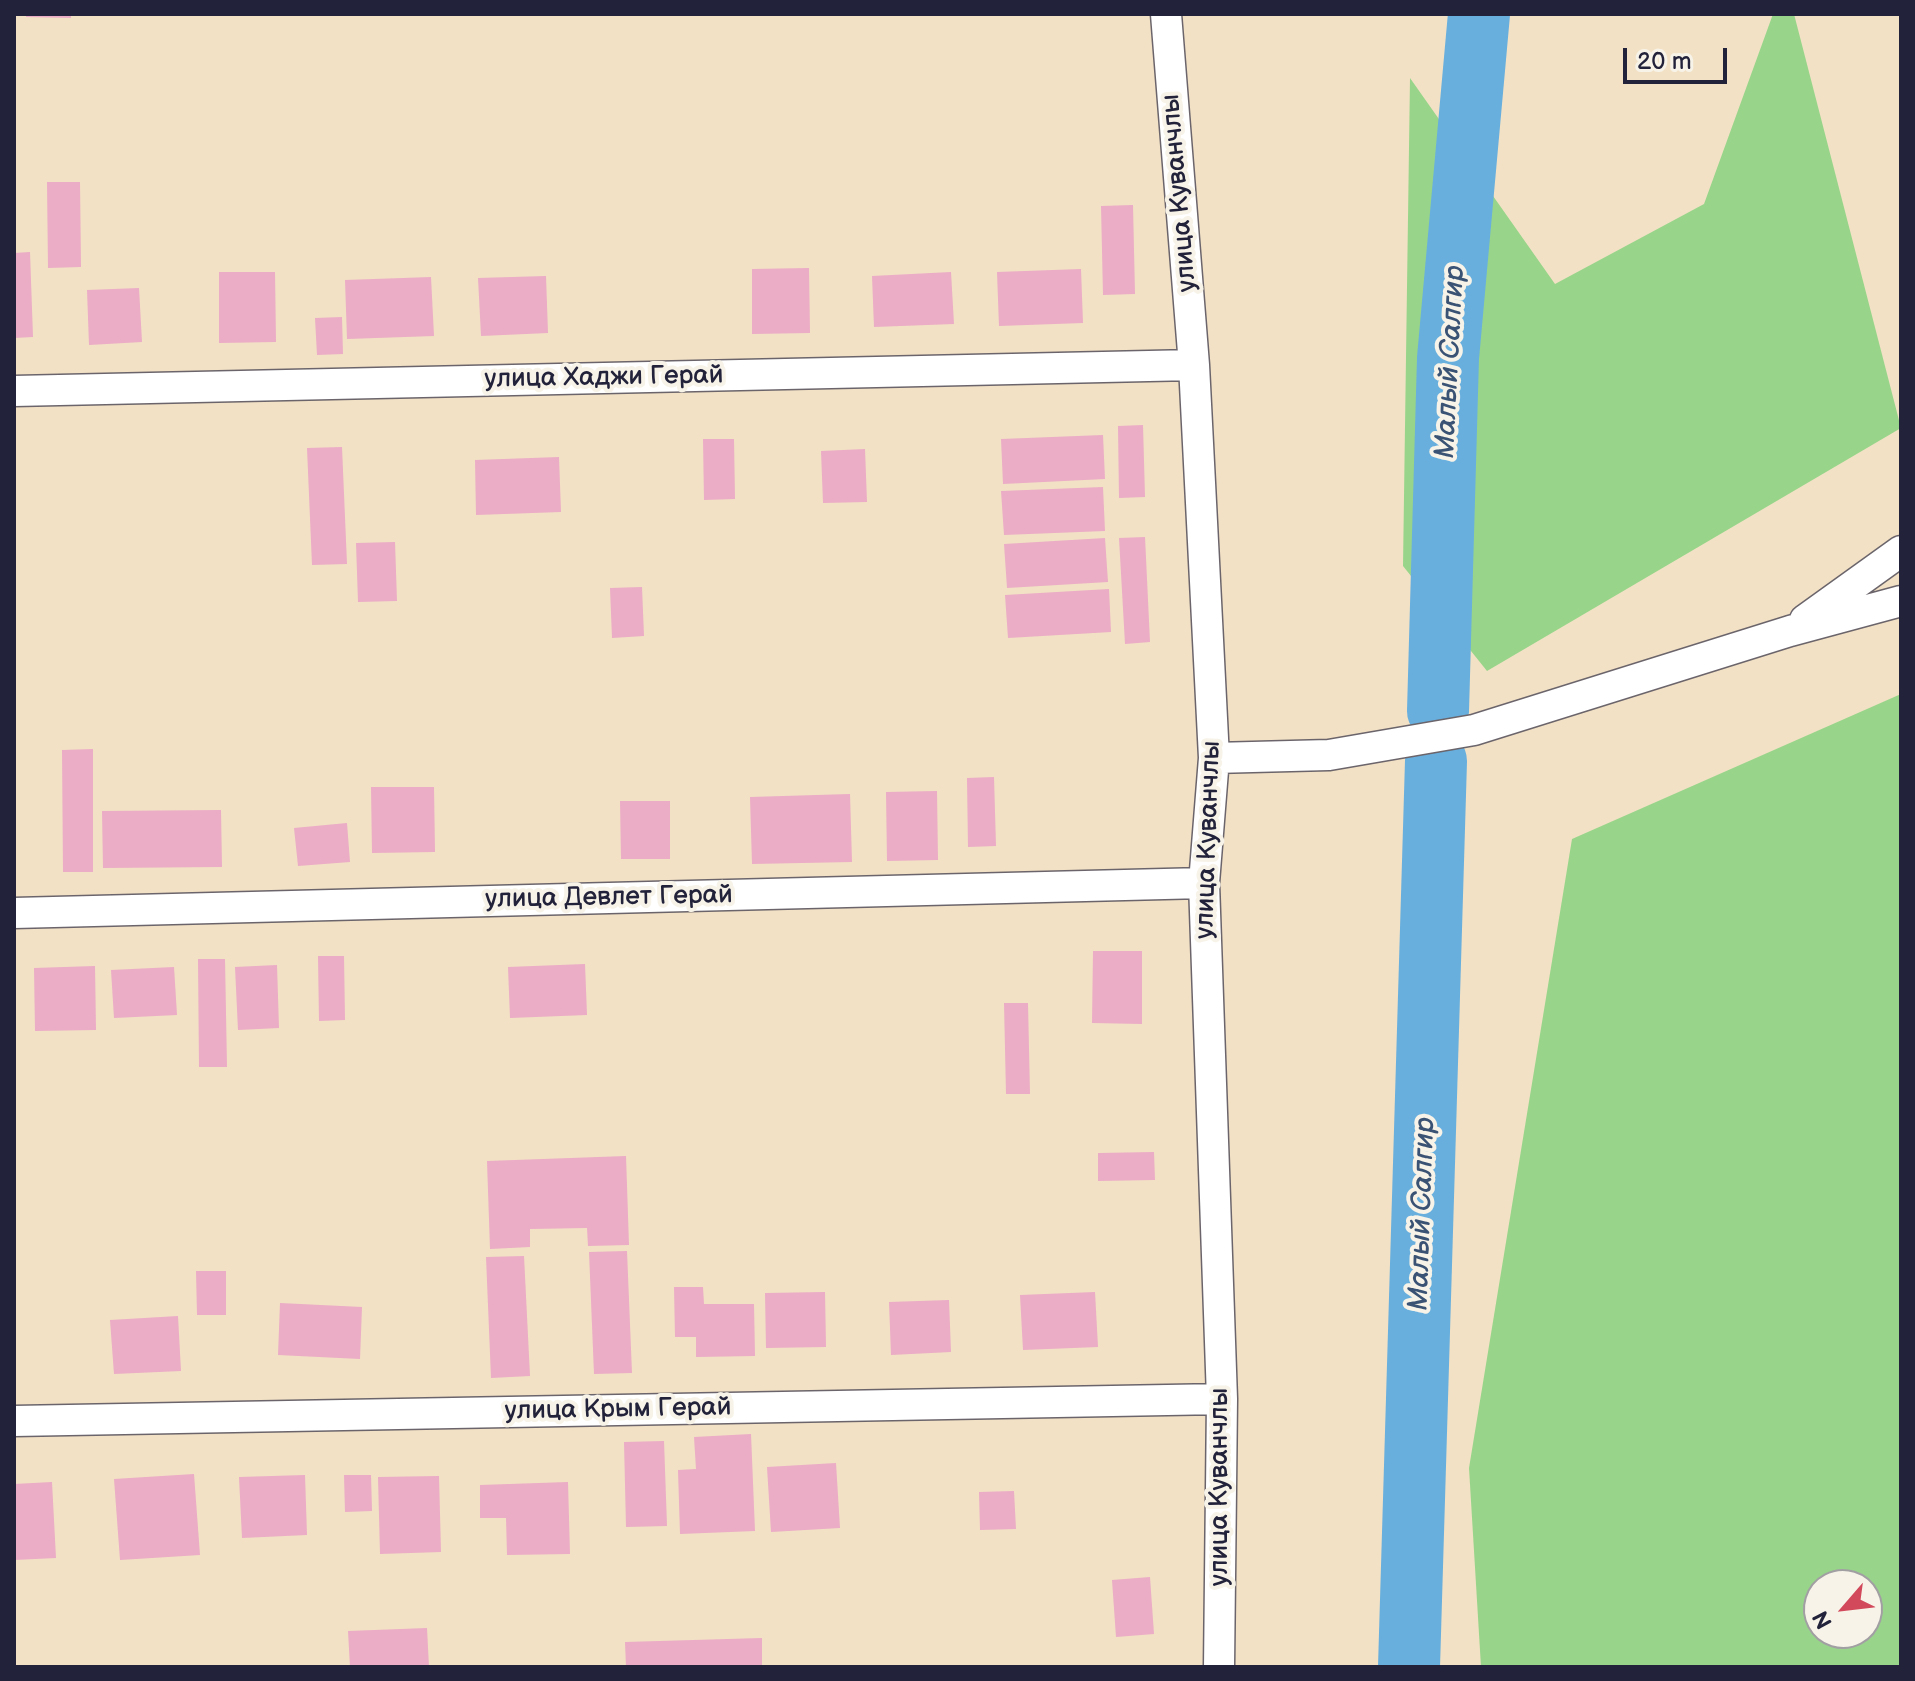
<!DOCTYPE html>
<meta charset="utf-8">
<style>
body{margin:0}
#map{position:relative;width:1915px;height:1681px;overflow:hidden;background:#f2e1c5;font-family:"Balsamiq Sans",sans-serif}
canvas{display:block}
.frame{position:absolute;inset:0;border:16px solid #22223b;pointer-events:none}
.north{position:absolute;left:1803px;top:1569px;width:80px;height:80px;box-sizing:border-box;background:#f7f3e8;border:2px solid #a29fa3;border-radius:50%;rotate:242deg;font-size:22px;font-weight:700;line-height:32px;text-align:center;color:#22223b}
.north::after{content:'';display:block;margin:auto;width:28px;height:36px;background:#d1495b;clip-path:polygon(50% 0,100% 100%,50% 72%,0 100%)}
.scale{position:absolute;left:1623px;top:48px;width:104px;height:36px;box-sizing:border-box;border:4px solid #22223b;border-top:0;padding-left:10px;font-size:24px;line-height:28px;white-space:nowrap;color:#22223b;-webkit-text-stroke:6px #f7f3e8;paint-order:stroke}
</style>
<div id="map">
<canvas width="1915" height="1681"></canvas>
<div class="frame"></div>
<div class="north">N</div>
<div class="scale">20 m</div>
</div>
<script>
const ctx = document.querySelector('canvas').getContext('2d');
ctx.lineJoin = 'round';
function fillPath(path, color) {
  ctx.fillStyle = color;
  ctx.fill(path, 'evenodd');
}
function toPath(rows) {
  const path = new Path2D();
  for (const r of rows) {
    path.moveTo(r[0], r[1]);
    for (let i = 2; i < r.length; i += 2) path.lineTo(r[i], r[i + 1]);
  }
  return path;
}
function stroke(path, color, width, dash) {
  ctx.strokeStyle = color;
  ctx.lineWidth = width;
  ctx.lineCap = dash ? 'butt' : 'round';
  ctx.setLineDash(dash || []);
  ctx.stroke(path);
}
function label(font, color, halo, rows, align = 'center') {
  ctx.font = font + ' "Balsamiq Sans",sans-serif';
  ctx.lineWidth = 8;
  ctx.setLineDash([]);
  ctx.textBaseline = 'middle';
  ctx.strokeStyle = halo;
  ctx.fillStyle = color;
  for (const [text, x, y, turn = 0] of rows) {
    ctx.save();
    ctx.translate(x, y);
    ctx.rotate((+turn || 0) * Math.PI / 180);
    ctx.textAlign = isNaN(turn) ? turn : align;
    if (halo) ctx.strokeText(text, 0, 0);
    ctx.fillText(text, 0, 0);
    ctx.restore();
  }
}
fillPath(toPath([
 [1773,14,1794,14,1901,428,1487,671,1403,566,1410,78,1555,284,1704,204],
 [1901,694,1901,1667,1481,1667,1469,1468,1572,839],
 [1819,1585,1867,1585,1867,1633,1819,1633]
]), '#98d58a');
stroke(toPath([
 [1438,711,1448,358,1479,14],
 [1409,1667,1436,761]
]), '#68afde', 62);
fillPath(toPath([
 [26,14,71,14,71,18,26,17],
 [47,182,80,182,81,267,48,268],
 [1133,205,1135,294,1103,295,1101,206],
 [30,252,33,337,14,338,14,253],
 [809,268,810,333,752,334,752,269],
 [1081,269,1083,323,999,326,997,272],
 [219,272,275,272,276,342,219,343],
 [951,272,954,324,874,327,872,276],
 [546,276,548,333,481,336,478,278],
 [431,277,434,336,347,339,345,280],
 [139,288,142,342,89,345,87,290],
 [342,317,343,354,317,355,315,318],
 [1143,425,1145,497,1119,498,1118,426],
 [1103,435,1105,479,1003,484,1001,439],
 [703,439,734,439,735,499,704,500],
 [342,447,347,564,312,565,307,448],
 [865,449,867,502,823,503,821,451],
 [559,457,561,512,476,515,475,460],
 [1103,487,1105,531,1004,535,1001,491],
 [1145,537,1150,642,1125,644,1119,538],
 [1105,538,1108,582,1007,588,1004,544],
 [395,542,397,601,358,602,356,543],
 [642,587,644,636,612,638,610,588],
 [1109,589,1111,632,1008,638,1005,595],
 [93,749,93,872,63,872,62,750],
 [994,777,996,846,968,847,967,778],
 [371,787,434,787,435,852,372,853],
 [937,791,938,860,887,861,886,792],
 [850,794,852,862,752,864,750,797],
 [620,801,670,801,670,859,621,859],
 [221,810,222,867,103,868,102,811],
 [347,823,350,862,298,866,294,828],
 [1093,951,1142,951,1142,1024,1092,1023],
 [318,956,344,956,345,1020,319,1021],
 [198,959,225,959,227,1067,199,1067],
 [585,964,587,1015,510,1018,508,967],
 [277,965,279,1028,238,1030,235,967],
 [95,966,96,1030,35,1031,34,968],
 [174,967,177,1015,114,1018,111,970],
 [1004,1003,1028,1003,1030,1094,1006,1094],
 [1154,1152,1155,1180,1098,1181,1098,1153],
 [626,1156,629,1245,588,1246,587,1228,530,1229,530,1247,490,1249,487,1161],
 [627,1251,632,1373,594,1374,589,1252],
 [524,1256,530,1376,491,1378,486,1257],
 [196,1271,226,1271,226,1315,197,1315],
 [674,1287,703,1287,704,1304,754,1304,755,1356,696,1357,696,1337,675,1337],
 [825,1292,826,1347,766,1348,765,1293],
 [1095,1292,1098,1347,1023,1350,1020,1295],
 [949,1300,951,1352,891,1355,889,1302],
 [280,1303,362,1307,360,1359,278,1355],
 [178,1316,181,1371,114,1374,110,1320],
 [751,1434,755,1531,680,1534,678,1470,696,1469,694,1437],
 [664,1441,667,1526,626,1527,624,1442],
 [836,1463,840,1528,771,1532,767,1467],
 [194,1474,200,1555,120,1560,114,1479],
 [305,1475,307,1535,242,1538,239,1477],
 [344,1475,371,1475,372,1511,345,1512],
 [439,1476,441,1552,380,1554,378,1477],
 [52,1482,56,1558,14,1560,14,1484],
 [568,1482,570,1554,507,1555,506,1518,480,1518,480,1485],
 [1014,1491,1016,1529,980,1530,979,1492],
 [1150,1577,1154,1634,1116,1637,1112,1580],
 [427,1628,429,1667,350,1667,348,1631],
 [762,1638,762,1665,626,1667,625,1642]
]), '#ebacc6');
const minor = toPath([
 [1166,14,1194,365,1214,758,1204,883,1222,1399,1219,1667],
 [14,391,1194,365],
 [1805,620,1901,551],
 [1214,758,1329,755,1474,730,1790,631,1901,601],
 [14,913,1204,883],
 [14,1421,1222,1399]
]);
stroke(minor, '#6b656b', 33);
stroke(minor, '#fff', 30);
label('26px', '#22223b', '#f7f3e8', [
 ["улица Куванчлы",1180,193,-95],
 ["улица Хаджи Герай",604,378,-1],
 ["улица Куванчлы",1209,840,-88],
 ["улица Девлет Герай",609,898,-1],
 ["улица Крым Герай",618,1410,-1],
 ["улица Куванчлы",1220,1487,-90]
]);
label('italic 28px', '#3a5374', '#f7f3e8', [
 ["Малый Салгир",1451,362,-87],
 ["Малый Салгир",1423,1214,-88]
]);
</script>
